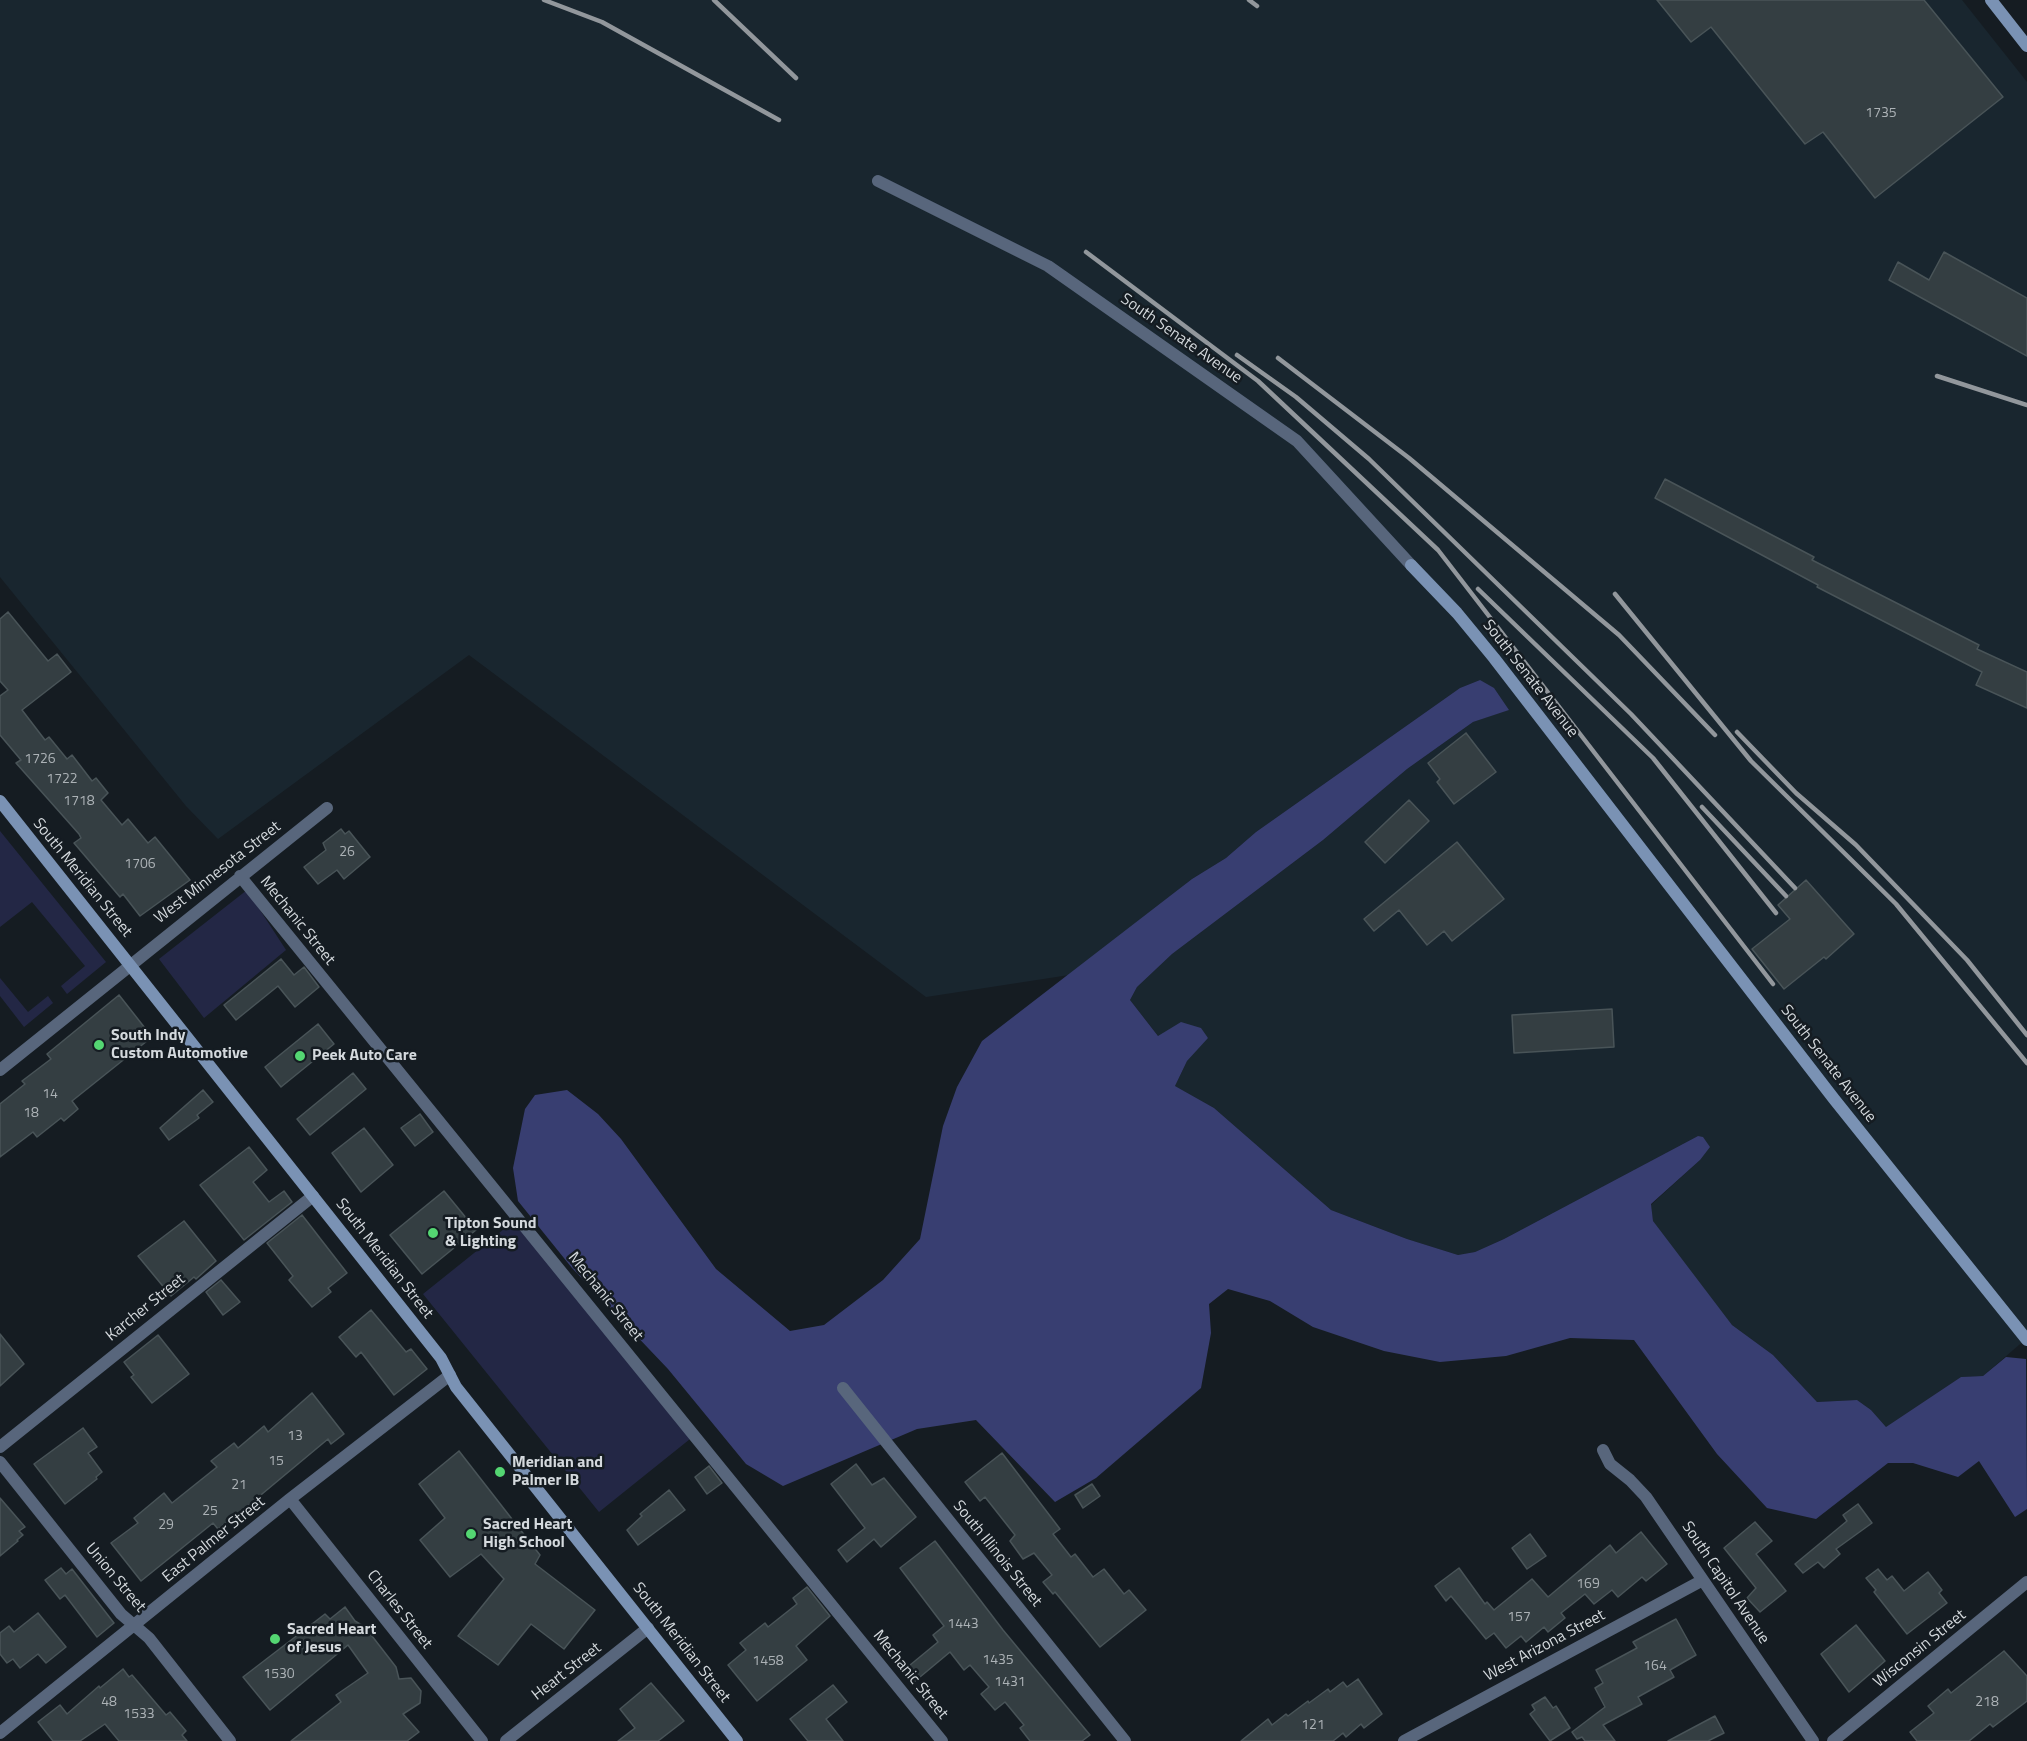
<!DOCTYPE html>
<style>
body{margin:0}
canvas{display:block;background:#151c22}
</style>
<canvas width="2027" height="1741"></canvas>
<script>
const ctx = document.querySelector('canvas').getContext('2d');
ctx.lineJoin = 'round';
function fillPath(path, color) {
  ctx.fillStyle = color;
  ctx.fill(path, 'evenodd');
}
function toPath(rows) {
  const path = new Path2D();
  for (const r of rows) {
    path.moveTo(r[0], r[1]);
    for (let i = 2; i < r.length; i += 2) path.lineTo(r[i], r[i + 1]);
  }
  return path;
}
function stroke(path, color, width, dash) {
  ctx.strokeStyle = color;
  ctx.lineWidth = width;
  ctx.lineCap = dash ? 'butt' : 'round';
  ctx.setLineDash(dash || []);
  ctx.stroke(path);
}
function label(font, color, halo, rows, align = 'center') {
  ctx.font = font + ' "Titillium Web",sans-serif';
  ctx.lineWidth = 5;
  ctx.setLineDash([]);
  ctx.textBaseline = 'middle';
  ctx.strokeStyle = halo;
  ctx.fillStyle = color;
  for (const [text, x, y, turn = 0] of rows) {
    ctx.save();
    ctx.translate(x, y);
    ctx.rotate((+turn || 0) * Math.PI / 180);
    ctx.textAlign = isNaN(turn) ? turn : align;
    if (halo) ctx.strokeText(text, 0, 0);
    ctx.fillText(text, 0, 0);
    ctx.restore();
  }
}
fillPath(toPath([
 [0,0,1962,0,2027,82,2027,1338,1983,1376,1961,1377,1886,1427,1871,1410,1857,1400,1817,1402,1773,1355,1732,1325,1662,1236,1653,1221,1651,1205,1700,1160,1698,1136,1504,1239,1475,1252,1458,1255,1407,1239,1331,1210,1214,1108,1175,1086,1187,1061,1208,1037,1159,1037,1130,1000,1137,987,1172,954,1323,840,1407,769,1473,722,1508,710,1480,680,1460,688,1256,832,1226,858,1192,879,1069,975,926,997,469,655,218,839,186,806,0,577]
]), '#19262f');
fillPath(toPath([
 [0,831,106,962,67,994,61,986,85,966,32,902,0,927],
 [247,890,286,950,204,1018,159,959],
 [0,978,28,1012,48,996,53,1003,24,1027,0,996],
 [514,1221,690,1439,599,1512,423,1294]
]), '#232745');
fillPath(toPath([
 [1480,680,1494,688,1509,710,1473,722,1407,769,1323,840,1172,954,1137,987,1130,1000,1158,1036,1181,1022,1201,1028,1208,1038,1187,1061,1175,1086,1214,1108,1331,1210,1407,1239,1458,1255,1475,1252,1504,1239,1698,1136,1703,1137,1710,1147,1700,1160,1651,1204,1653,1221,1732,1325,1773,1355,1817,1402,1857,1400,1871,1410,1886,1427,1961,1377,1983,1376,2006,1357,2026,1359,2027,1509,2015,1517,1979,1461,1958,1477,1913,1463,1888,1463,1816,1519,1767,1508,1717,1454,1634,1340,1570,1338,1506,1356,1440,1362,1384,1351,1313,1327,1270,1301,1228,1289,1209,1304,1211,1333,1201,1388,1096,1478,1055,1502,976,1420,917,1429,783,1486,746,1464,668,1369,572,1268,518,1201,513,1168,525,1109,535,1095,567,1090,598,1114,621,1139,716,1269,790,1331,824,1325,883,1280,920,1239,943,1126,957,1087,982,1041,1192,879,1226,858,1256,832,1460,688]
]), '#383e71');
const building = toPath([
 [1657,0,1924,0,2003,97,1875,198,1823,132,1805,144,1711,27,1691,42,1657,0],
 [1944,252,2027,298,2027,356,1889,280,1898,262,1929,280,1944,252],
 [1665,479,1814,557,1812,560,1979,645,1977,649,2027,672,2027,708,1976,685,1982,672,1817,587,1818,585,1655,498,1665,479],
 [8,612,48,661,57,654,71,672,22,710,45,740,49,737,67,759,72,755,92,781,96,778,108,793,101,800,122,825,128,819,148,843,155,837,190,880,140,916,123,894,120,897,74,843,81,838,79,834,16,763,21,760,0,735,0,696,8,690,0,681,0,619,8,612],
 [1466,733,1496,772,1454,804,1437,782,1440,779,1428,763,1466,733],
 [1409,800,1429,821,1385,863,1365,842,1409,800],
 [341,829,345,834,349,831,370,857,344,879,337,870,318,884,304,867,326,850,323,843,341,829],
 [1457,842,1504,899,1452,941,1444,931,1427,945,1399,910,1374,931,1364,919,1457,842],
 [1806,880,1854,934,1826,959,1824,957,1784,989,1752,949,1790,919,1778,905,1806,880],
 [281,959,294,975,304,967,319,987,295,1007,278,986,236,1020,224,1005,281,959],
 [119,995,152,1037,72,1101,78,1109,64,1121,61,1118,37,1137,33,1132,0,1157,0,1104,25,1084,22,1081,51,1059,47,1054,119,995],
 [1612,1009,1614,1047,1514,1053,1512,1015,1612,1009],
 [318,1024,334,1044,281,1087,265,1067,318,1024],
 [353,1073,366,1089,310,1135,297,1119,353,1073],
 [203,1090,213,1102,197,1115,199,1118,169,1140,160,1128,203,1090],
 [420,1114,433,1132,415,1146,401,1128,420,1114],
 [364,1128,393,1165,361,1192,332,1153,364,1128],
 [249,1147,267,1170,253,1182,269,1202,284,1191,292,1202,244,1240,200,1185,249,1147],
 [444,1191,476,1230,422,1274,390,1235,444,1191],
 [302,1215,347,1273,328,1288,331,1292,312,1307,289,1280,293,1276,267,1243,302,1215],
 [184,1221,216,1261,196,1279,194,1277,171,1296,138,1256,184,1221],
 [221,1280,240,1302,223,1315,206,1292,221,1280],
 [371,1310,406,1352,411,1349,427,1369,394,1395,361,1352,356,1357,339,1337,371,1310],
 [0,1334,24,1364,0,1386,0,1334],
 [158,1335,189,1374,152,1403,131,1377,134,1375,124,1362,158,1335],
 [312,1393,344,1434,331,1444,328,1439,250,1504,218,1529,213,1523,141,1581,111,1543,138,1523,134,1518,164,1493,172,1503,217,1467,211,1461,234,1443,238,1448,264,1426,268,1432,312,1393],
 [83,1428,97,1447,88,1453,102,1472,96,1477,97,1479,65,1504,34,1464,83,1428],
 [459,1451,540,1555,535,1564,595,1610,564,1649,531,1624,498,1665,458,1636,504,1579,481,1554,450,1577,420,1540,445,1518,419,1484,459,1451],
 [1002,1453,1060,1529,1053,1534,1071,1557,1075,1554,1093,1577,1104,1569,1124,1594,1129,1590,1146,1610,1100,1647,1055,1592,1053,1594,1043,1582,1052,1575,1034,1553,1023,1559,1010,1541,1015,1535,985,1497,980,1501,965,1482,1002,1453],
 [856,1464,872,1485,884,1478,916,1517,881,1547,874,1539,847,1562,838,1550,865,1528,831,1484,856,1464],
 [709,1466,722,1483,707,1494,695,1477,709,1466],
 [1092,1484,1100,1496,1083,1508,1075,1495,1092,1484],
 [669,1490,685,1510,638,1545,627,1530,642,1516,640,1514,669,1490],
 [0,1498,25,1527,19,1531,23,1535,17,1540,18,1541,0,1556,0,1498],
 [1858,1504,1872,1523,1836,1549,1840,1554,1824,1568,1818,1562,1803,1573,1795,1564,1847,1521,1843,1515,1858,1504],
 [1755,1522,1772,1541,1756,1554,1786,1591,1760,1612,1747,1598,1756,1588,1724,1548,1755,1522],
 [1641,1532,1667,1564,1646,1581,1642,1577,1618,1597,1612,1590,1594,1604,1585,1594,1561,1613,1565,1618,1548,1632,1544,1627,1526,1642,1521,1636,1506,1648,1494,1633,1486,1639,1451,1596,1446,1601,1435,1586,1459,1568,1485,1604,1487,1602,1494,1610,1532,1579,1548,1597,1610,1545,1616,1553,1641,1532],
 [1530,1534,1546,1556,1527,1569,1512,1548,1530,1534],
 [935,1541,1003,1630,1090,1735,1082,1741,1030,1741,1020,1728,1024,1725,1005,1702,995,1710,981,1694,989,1687,970,1665,964,1670,950,1652,914,1682,904,1670,938,1642,933,1635,944,1626,900,1568,935,1541],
 [61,1568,66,1574,72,1569,114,1623,97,1637,65,1595,60,1599,45,1580,61,1568],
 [1878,1569,1887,1580,1892,1576,1904,1591,1928,1572,1942,1590,1939,1593,1947,1603,1907,1634,1874,1592,1876,1590,1866,1578,1878,1569],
 [807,1587,830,1616,796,1646,807,1660,757,1701,728,1665,746,1650,740,1643,765,1623,768,1627,797,1604,793,1598,807,1587],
 [345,1607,355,1621,365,1627,396,1667,399,1679,411,1678,421,1691,420,1703,403,1714,419,1732,407,1741,291,1741,341,1702,336,1695,368,1673,348,1645,270,1710,243,1677,325,1614,330,1619,345,1607],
 [38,1613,66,1647,46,1663,38,1654,20,1668,13,1659,7,1663,0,1654,0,1633,9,1626,14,1632,38,1613],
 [1676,1619,1696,1655,1670,1670,1674,1677,1638,1697,1642,1704,1603,1725,1615,1741,1585,1741,1582,1737,1577,1739,1572,1732,1605,1707,1595,1688,1603,1683,1596,1670,1637,1648,1633,1642,1676,1619],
 [1856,1625,1885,1661,1849,1692,1821,1654,1856,1625],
 [2004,1651,2027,1676,2027,1701,1993,1727,1990,1724,1969,1741,1917,1741,1910,1732,1934,1713,1928,1706,1948,1689,1951,1693,2004,1651],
 [123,1669,129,1677,132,1675,166,1715,170,1712,186,1731,182,1735,187,1741,119,1741,105,1724,80,1741,53,1741,38,1722,60,1705,67,1714,99,1686,100,1688,123,1669],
 [1358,1679,1382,1714,1364,1728,1361,1724,1346,1737,1343,1733,1333,1741,1241,1741,1268,1719,1272,1725,1286,1714,1288,1716,1308,1701,1309,1703,1328,1689,1330,1692,1343,1682,1347,1687,1358,1679],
 [651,1683,684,1721,658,1741,618,1741,635,1728,620,1709,651,1683],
 [833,1685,847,1702,826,1719,843,1741,808,1741,790,1719,833,1685],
 [1545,1697,1553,1708,1556,1706,1570,1728,1550,1741,1530,1714,1535,1710,1532,1705,1545,1697],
 [1715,1716,1724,1733,1708,1741,1668,1741,1715,1716]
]);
fillPath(building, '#343e42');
stroke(building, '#495458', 1.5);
stroke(toPath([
 [878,181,1048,266,1297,441,1411,565],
 [240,876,942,1741],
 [0,1070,327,808],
 [843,1388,1125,1741],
 [0,1447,313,1196],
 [1603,1450,1610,1464,1630,1480,1646,1497,1813,1741],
 [0,1462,121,1614,149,1638,230,1741],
 [290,1499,482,1741],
 [0,1733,290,1499,450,1375],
 [506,1741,648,1628],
 [1404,1741,1703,1580],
 [1833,1741,2027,1582]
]), '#58667c', 12);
stroke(toPath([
 [1991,0,2027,46],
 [1411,565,1457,613,1494,658,1834,1099,2027,1340],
 [0,801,441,1358,456,1387,737,1741]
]), '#7a92b4', 12);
stroke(toPath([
 [544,0,602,22,779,120],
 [714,0,796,78],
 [1249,0,1257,6],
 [1086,252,1258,381,1438,550,1773,984],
 [1237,355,1296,397,1369,459,1631,714,1795,888],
 [1278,358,1409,458,1619,635,1715,735],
 [1937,376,2027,405],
 [1478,589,1653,758,1776,913],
 [1615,594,1751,761,1896,904,2027,1063],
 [1737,732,1796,793,1856,845,1967,960,2027,1035],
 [1702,807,1786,896]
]), '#92979c', 4.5);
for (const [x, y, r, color] of [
 [99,1045,6,"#54d672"],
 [300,1056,6,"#54d672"],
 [433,1233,6,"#54d672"],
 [500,1472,6,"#54d672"],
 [471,1534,6,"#54d672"],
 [275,1639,6,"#54d672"]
]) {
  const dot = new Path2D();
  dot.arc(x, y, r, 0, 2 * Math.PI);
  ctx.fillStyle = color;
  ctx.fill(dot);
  stroke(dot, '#151c22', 2);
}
label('14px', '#acb2b6', null, [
 ["1735",1881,114],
 ["1726",40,760],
 ["1722",62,780],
 ["1718",79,802],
 ["26",347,853],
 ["1706",140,865],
 ["14",50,1095],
 ["18",31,1114],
 ["13",295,1437],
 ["15",276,1462],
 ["21",239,1486],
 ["25",210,1512],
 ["29",166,1526],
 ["169",1588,1585],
 ["157",1519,1618],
 ["1443",963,1625],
 ["1435",998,1661],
 ["1458",768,1662],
 ["164",1655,1667],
 ["1530",279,1675],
 ["1431",1010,1683],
 ["48",109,1703],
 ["218",1987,1703],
 ["1533",139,1715],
 ["121",1313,1726]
]);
label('16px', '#d4d9dd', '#151c22', [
 ["South Senate Avenue",1181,339,35],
 ["South Senate Avenue",1530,679,52],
 ["West Minnesota Street",218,873,-38],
 ["South Meridian Street",82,878,51],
 ["Mechanic Street",297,921,51],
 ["South Senate Avenue",1828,1064,52],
 ["South Meridian Street",384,1259,52],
 ["Mechanic Street",605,1297,51],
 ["Karcher Street",146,1308,-39],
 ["East Palmer Street",214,1540,-39],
 ["South Illinois Street",997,1554,51],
 ["Union Street",115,1578,50],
 ["South Capitol Avenue",1725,1583,56],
 ["Charles Street",399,1610,52],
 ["South Meridian Street",681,1643,52],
 ["West Arizona Street",1545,1646,-28],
 ["Wisconsin Street",1920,1649,-39],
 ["Heart Street",567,1672,-38],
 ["Mechanic Street",910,1675,51]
]);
label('bold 16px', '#d4d9dd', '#151c22', [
 ["South Indy",111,1036],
 ["Custom Automotive",111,1054],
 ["Peek Auto Care",312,1056],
 ["Tipton Sound",445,1224],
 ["& Lighting",445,1242],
 ["Meridian and",512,1463],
 ["Palmer IB",512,1481],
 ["Sacred Heart",483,1525],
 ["High School",483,1543],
 ["Sacred Heart",287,1630],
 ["of Jesus",287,1648]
], 'left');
</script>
